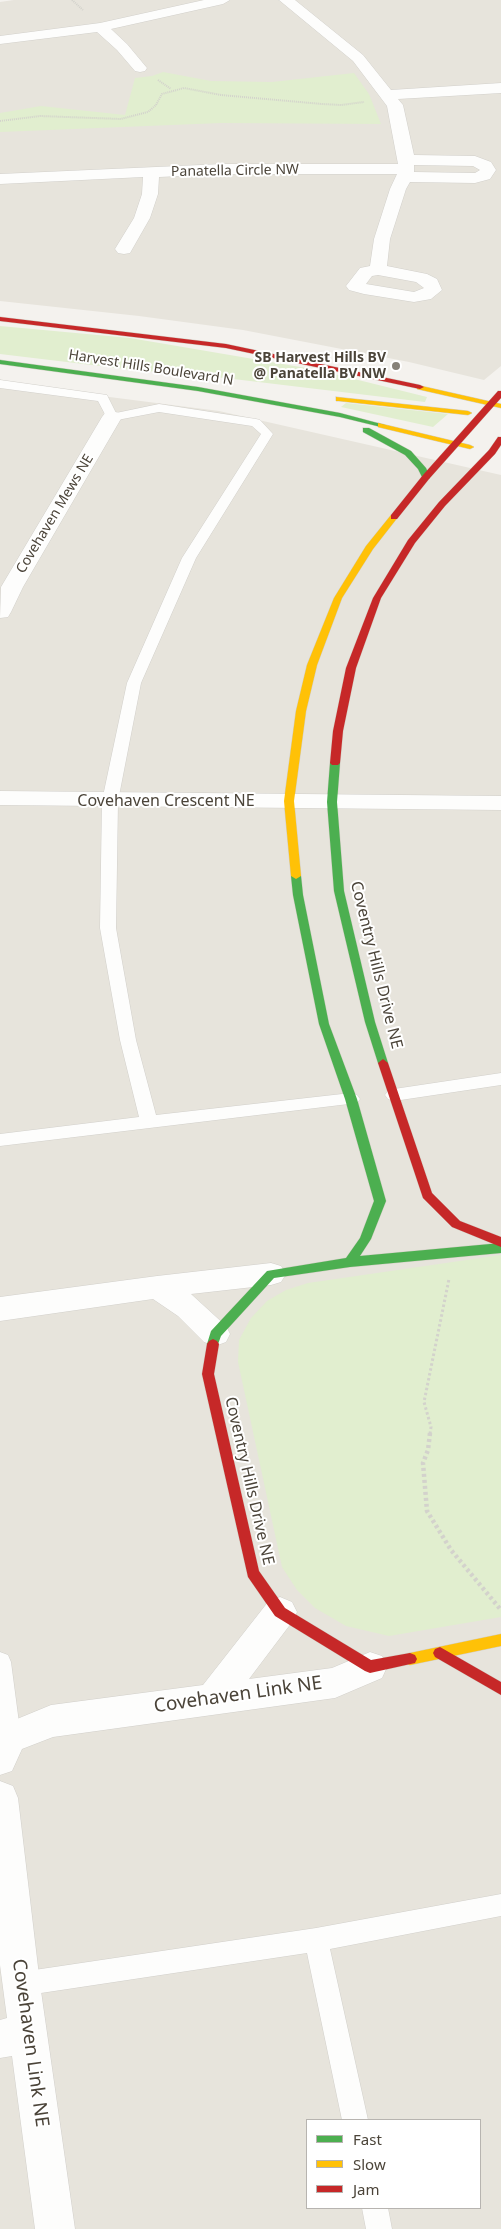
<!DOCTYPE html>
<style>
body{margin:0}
#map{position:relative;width:501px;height:2229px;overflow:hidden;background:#f4f2ee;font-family:"Noto Sans",sans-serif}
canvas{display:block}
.legend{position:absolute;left:306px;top:2119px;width:175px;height:90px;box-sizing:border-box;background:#fff;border:1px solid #b7b4b0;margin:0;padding:6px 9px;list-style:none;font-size:15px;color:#4b4439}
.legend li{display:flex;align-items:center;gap:10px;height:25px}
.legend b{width:25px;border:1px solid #b7b4b0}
</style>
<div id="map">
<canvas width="501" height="2229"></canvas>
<ul class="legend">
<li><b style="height:6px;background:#4caf50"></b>Fast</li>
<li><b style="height:6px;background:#ffc107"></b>Slow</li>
<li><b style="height:6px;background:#c62828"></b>Jam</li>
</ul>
</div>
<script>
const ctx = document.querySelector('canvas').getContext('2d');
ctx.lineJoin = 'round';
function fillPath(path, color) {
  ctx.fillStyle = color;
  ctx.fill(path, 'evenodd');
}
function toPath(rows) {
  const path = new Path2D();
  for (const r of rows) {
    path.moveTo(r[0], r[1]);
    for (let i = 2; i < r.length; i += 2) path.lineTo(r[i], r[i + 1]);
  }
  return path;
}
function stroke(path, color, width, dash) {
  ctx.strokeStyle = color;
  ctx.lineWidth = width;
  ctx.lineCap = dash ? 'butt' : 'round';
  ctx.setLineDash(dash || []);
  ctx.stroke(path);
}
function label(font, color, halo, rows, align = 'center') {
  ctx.font = font + ' "Noto Sans",sans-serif';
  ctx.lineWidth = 4;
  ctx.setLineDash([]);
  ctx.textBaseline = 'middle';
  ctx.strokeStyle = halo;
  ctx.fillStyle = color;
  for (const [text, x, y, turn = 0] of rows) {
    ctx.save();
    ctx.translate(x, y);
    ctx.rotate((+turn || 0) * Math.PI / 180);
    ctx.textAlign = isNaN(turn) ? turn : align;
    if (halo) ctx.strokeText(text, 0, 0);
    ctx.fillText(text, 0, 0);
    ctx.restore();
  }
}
fillPath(toPath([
 [14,0,501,0,501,366,484,380,409,362,243,330,139,316,0,301,0,2],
 [0,383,219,411,501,475,501,2229,0,2229],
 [307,2120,480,2120,480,2208,307,2208]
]), '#e7e4dc');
fillPath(toPath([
 [163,72,211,81,272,82,354,73,369,94,381,124,221,123,0,132,0,113,41,106,125,115,135,78,152,76],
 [0,326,130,338,318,370,427,397,425,402,225,378,125,369,0,354],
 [346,403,448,414,433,427,341,407],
 [501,1255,501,1617,389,1636,346,1626,315,1608,297,1590,282,1567,238,1362,239,1340,251,1318,267,1301,286,1290,308,1283]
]), '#e1eecf');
const lane = toPath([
 [0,380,107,395,116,413,159,404,256,419,260,420,273,434,196,558,141,683,118,801,116,928,136,1040,156,1115,351,1093,357,1095,360,1099,357,1103,0,1146,0,1134,139,1117,120,1040,100,928,102,801,127,683,182,558,261,434,252,426,159,412,112,421,108,420,98,401,0,388,0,380],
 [501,1073,501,1085,394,1101,388,1099,385,1095,388,1091,394,1089,501,1073],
 [0,1652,8,1655,11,1662,21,1738,18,1745,10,1748,2,1745,0,1741,0,1652],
 [501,1894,501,1916,330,1949,368,2120,342,2120,307,1953,21,1996,12,1992,9,1984,12,1976,21,1972,316,1928,501,1894],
 [362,2208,388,2208,392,2229,366,2229,362,2208]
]);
const street = toPath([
 [204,0,230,0,223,4,111,29,127,44,147,68,145,71,140,72,135,71,117,50,97,32,0,44,0,36,100,23,204,0],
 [279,0,295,0,363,55,391,90,501,83,501,93,398,99,403,105,414,155,475,156,491,162,496,170,490,179,475,183,410,182,406,189,390,239,387,266,427,274,437,279,442,290,431,299,414,302,364,294,349,290,346,286,360,268,370,266,374,239,390,189,397,174,223,174,159,177,158,194,150,218,130,253,124,254,118,253,115,249,134,218,142,194,143,177,0,184,0,174,223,164,398,164,387,106,353,61,279,0],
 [414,165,473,166,480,170,475,173,414,172,414,165],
 [378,275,416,282,424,288,414,292,366,284,372,276,378,275],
 [112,411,119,413,122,417,23,587,11,612,8,617,0,618,1,587,102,417,105,413,112,411],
 [0,791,501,796,501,810,0,805,0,791],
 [271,1263,281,1266,286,1274,281,1282,271,1285,191,1294,226,1326,230,1334,226,1342,215,1346,204,1342,178,1316,153,1299,0,1321,0,1297,157,1276,271,1263],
 [280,1597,292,1602,297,1612,292,1622,249,1679,332,1668,370,1652,382,1656,387,1667,382,1678,335,1698,53,1737,22,1749,12,1771,0,1775,0,1726,51,1705,203,1685,268,1602,280,1597],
 [0,1781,13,1786,18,1798,40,1984,75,2229,35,2229,12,2056,0,2058,0,2020,7,2018,0,1965,0,1781]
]);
const fast = toPath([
 [0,360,198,387,340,413,385,425,381,427,340,417,198,391,0,364,0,360],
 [363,428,369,428,411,451,426,468,430,477,429,479,423,479,418,469,405,455,363,432,363,428],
 [335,760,340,763,337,802,344,891,375,1022,388,1063,383,1067,378,1063,365,1022,334,891,327,802,330,763,335,760],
 [296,873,301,876,303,895,329,1024,357,1099,386,1201,371,1239,360,1256,501,1243,501,1253,350,1267,274,1278,221,1336,217,1347,213,1349,209,1347,207,1344,211,1331,267,1271,346,1258,360,1238,374,1201,345,1099,319,1024,293,895,291,876,296,873]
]);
const slow = toPath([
 [417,385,501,404,501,408,417,389,417,385],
 [336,397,468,411,472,413,468,415,339,401,336,401,336,397],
 [378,423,470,445,474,447,470,449,378,427,378,423],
 [391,515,397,515,398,517,373,549,342,598,317,665,306,711,294,801,301,876,296,879,291,876,284,801,296,711,307,665,334,598,366,546,391,515],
 [501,1634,501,1646,410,1665,405,1663,403,1659,405,1655,410,1653,501,1634]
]);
const jam = toPath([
 [0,317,226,344,420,385,424,387,420,389,226,348,0,321,0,317],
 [498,391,501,391,501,398,429,479,397,519,391,519,391,515,423,475,498,391],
 [498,437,501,437,501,445,495,454,445,506,415,543,381,598,356,668,343,731,340,763,338,765,332,765,330,763,333,731,346,668,373,598,408,540,439,502,489,450,498,437],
 [383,1059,388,1063,432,1193,460,1221,501,1237,501,1247,452,1227,423,1198,378,1063,383,1059],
 [213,1339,217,1341,219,1344,214,1374,259,1571,285,1608,371,1660,410,1653,415,1655,417,1659,415,1663,370,1673,365,1671,275,1616,248,1577,202,1374,207,1344,209,1341,213,1339],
 [440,1647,501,1682,501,1695,435,1657,433,1653,435,1649,440,1647]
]);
stroke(lane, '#d2d0cb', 1);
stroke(street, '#d2d0cb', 1);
stroke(fast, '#d3cfc5', 1);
stroke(slow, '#d3cfc5', 1);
stroke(jam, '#d3cfc5', 1);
stroke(toPath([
 [72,0,83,10],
 [158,80,171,89],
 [0,121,40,116,121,119,148,112,156,105,162,94,184,88,221,95,322,104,341,105,364,102]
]), '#d3d2cc', 2, [1, 1]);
stroke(toPath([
 [430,1434,431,1427,424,1402,449,1279]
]), '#d3d2cc', 3, [2.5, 2.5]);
stroke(toPath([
 [430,1433,428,1450,423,1463,427,1511,451,1550,501,1610]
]), '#d3d2cc', 4.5, [3, 3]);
fillPath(lane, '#fdfdfc');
fillPath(street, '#fdfdfc');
fillPath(fast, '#4caf50');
fillPath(slow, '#ffc107');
fillPath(jam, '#c62828');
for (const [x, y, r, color] of [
 [396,366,5,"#868178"]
]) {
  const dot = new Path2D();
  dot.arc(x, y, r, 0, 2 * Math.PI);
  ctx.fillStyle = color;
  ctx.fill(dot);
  stroke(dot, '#fff', 2);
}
label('14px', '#4b4439', '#fff', [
 ["Panatella Circle NW",235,171,-1],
 ["Harvest Hills Boulevard N",151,368,9],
 ["Covehaven Mews NE",55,514,-59]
]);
label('bold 14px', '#4b4439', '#fff', [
 ["SB Harvest Hills BV",386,358],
 ["@ Panatella BV NW",386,374]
], 'right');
label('16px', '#4b4439', '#fff', [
 ["Covehaven Crescent NE",166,801],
 ["Coventry Hills Drive NE",376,965,76],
 ["Coventry Hills Drive NE",249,1481,77]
]);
label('19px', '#4b4439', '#fff', [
 ["Covehaven Link NE",238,1695,-8],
 ["Covehaven Link NE",30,2043,82]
]);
</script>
